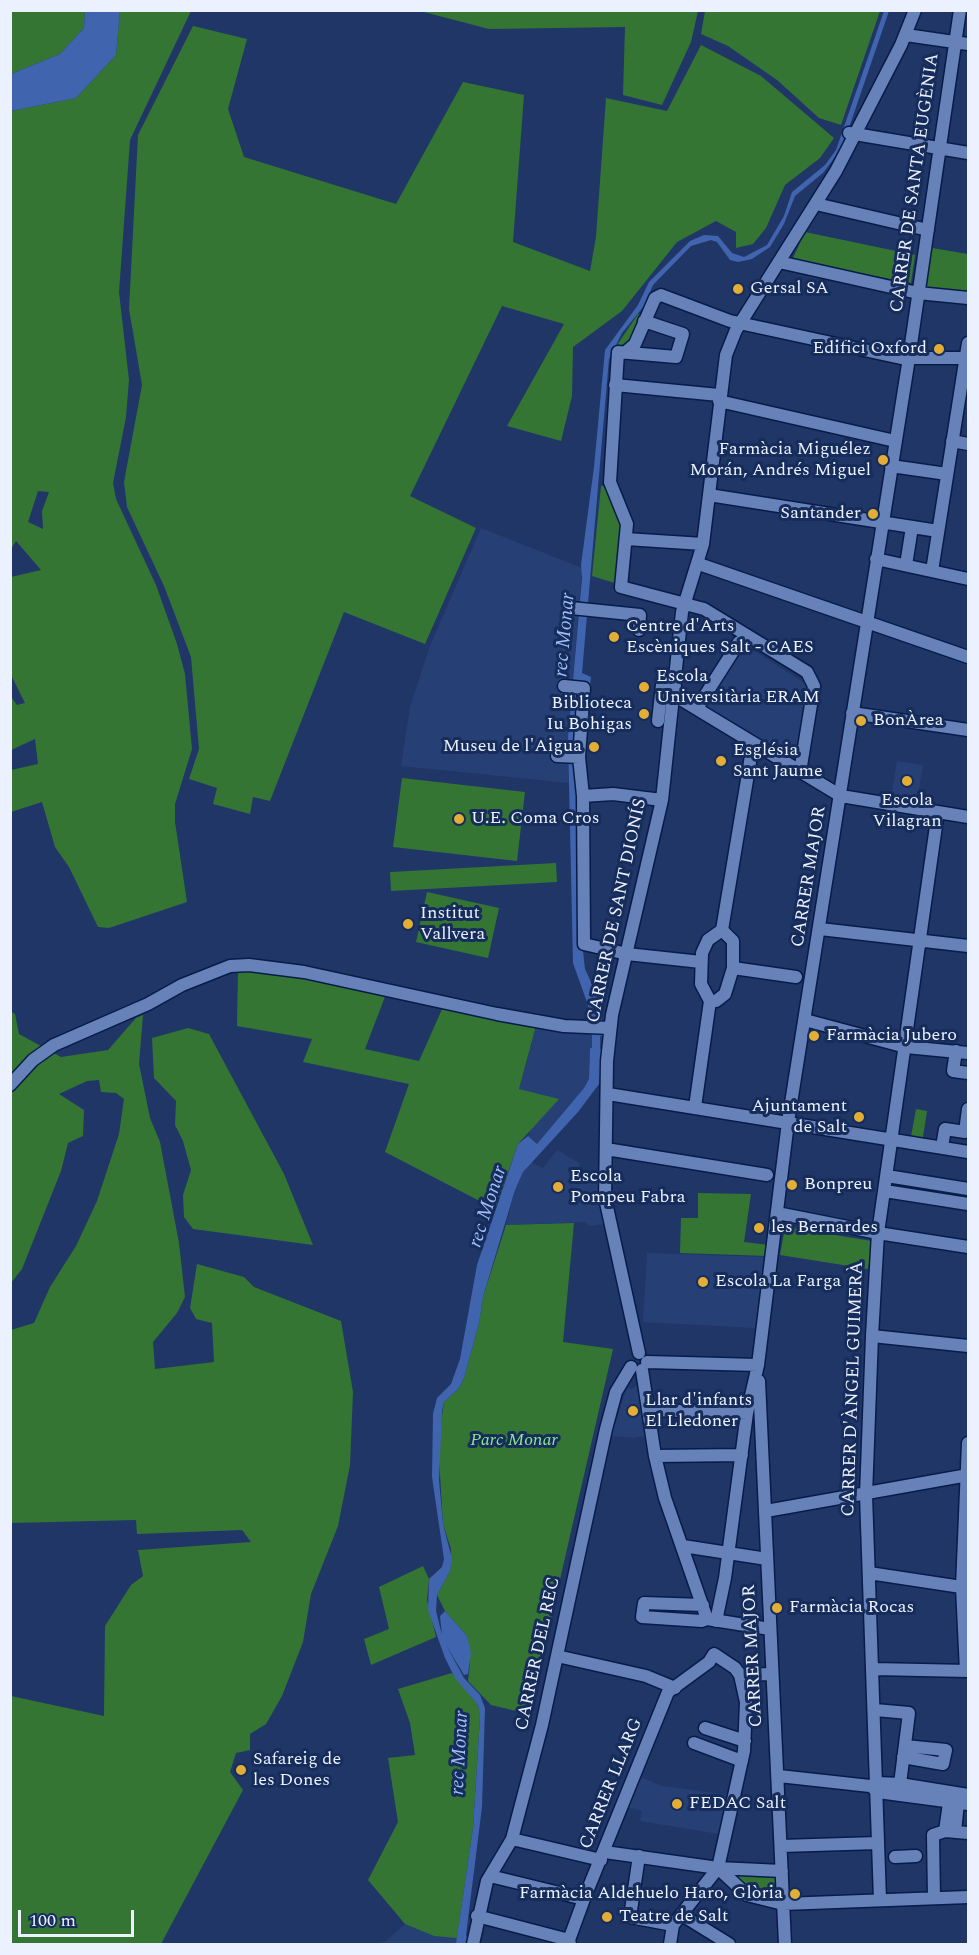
<!DOCTYPE html>
<meta charset="utf-8">
<style>
body{margin:0}
#map{position:relative;width:979px;height:1955px;overflow:hidden;background:#203667;font-family:Spectral,serif}
canvas{display:block}
.frame{position:absolute;inset:0;border:12px solid #ebf1fe;pointer-events:none}
.scale{position:absolute;left:18px;top:1910px;width:116px;height:27px;box-sizing:border-box;border:3px solid #ebf1fe;border-top:0;padding-left:8px;font-size:18px;line-height:21px;white-space:nowrap;color:#ebf1fe;-webkit-text-stroke:4px #162c5b;paint-order:stroke}
</style>
<div id="map">
<canvas width="979" height="1955"></canvas>
<div class="frame"></div>
<div class="scale">100 m</div>
</div>
<script>
const ctx = document.querySelector('canvas').getContext('2d');
ctx.lineJoin = 'round';
function fillPath(path, color) {
  ctx.fillStyle = color;
  ctx.fill(path, 'evenodd');
}
function toPath(rows) {
  const path = new Path2D();
  for (const r of rows) {
    path.moveTo(r[0], r[1]);
    for (let i = 2; i < r.length; i += 2) path.lineTo(r[i], r[i + 1]);
  }
  return path;
}
function stroke(path, color, width, dash) {
  ctx.strokeStyle = color;
  ctx.lineWidth = width;
  ctx.lineCap = dash ? 'butt' : 'round';
  ctx.setLineDash(dash || []);
  ctx.stroke(path);
}
function label(font, color, halo, rows, align = 'center') {
  ctx.font = font + ' Spectral,serif';
  ctx.lineWidth = 6;
  ctx.setLineDash([]);
  ctx.textBaseline = 'middle';
  ctx.strokeStyle = halo;
  ctx.fillStyle = color;
  for (const [text, x, y, turn = 0] of rows) {
    ctx.save();
    ctx.translate(x, y);
    ctx.rotate((+turn || 0) * Math.PI / 180);
    ctx.textAlign = isNaN(turn) ? turn : align;
    if (halo) ctx.strokeText(text, 0, 0);
    ctx.fillText(text, 0, 0);
    ctx.restore();
  }
}
fillPath(toPath([
 [481,528,582,568,568,737,569,783,401,766,410,707,430,646],
 [742,643,806,684,809,690,799,751,784,756,702,705],
 [897,761,923,765,917,802,891,798],
 [538,1020,603,1028,603,1049,590,1048,589,1079,584,1088,537,1144,528,1136,530,1133,519,1090],
 [557,1150,579,1163,583,1184,598,1182,605,1224,588,1226,586,1222,506,1225,515,1190,523,1172,531,1162,543,1168],
 [647,1253,765,1257,755,1328,643,1322],
 [639,1385,650,1435,634,1438,611,1436,627,1387,631,1389],
 [638,1776,662,1786,729,1795,719,1834,640,1821,642,1811,626,1807],
 [405,1924,434,1936,473,1938,473,1944,378,1944,386,1941]
]), '#264076');
fillPath(toPath([
 [11,11,85,11,84,28,60,54,11,74],
 [120,11,191,11,130,140,119,292,129,380,126,417,113,483,116,499,156,585,177,644,185,674,192,749,175,804,175,822,187,902,109,928,98,927,69,867,55,847,42,802,11,812,11,770,38,764,35,739,11,750,10,695,17,705,25,703,11,675,11,577,41,570,16,541,11,549,11,111,76,98,116,55],
 [38,491,49,492,42,511,43,529,28,522],
 [420,11,698,11,691,42,662,105,623,95,625,27,489,29],
 [705,11,880,11,841,125,819,118,777,80,728,46,701,34],
 [193,26,247,39,228,109,244,157,396,204,463,82,524,95,513,242,590,271,596,237,606,98,667,111,701,45,761,76,834,138,820,158,785,185,766,228,753,244,736,248,736,232,716,221,677,242,622,311,573,347,572,396,561,441,507,426,564,324,502,306,410,496,476,528,425,644,344,612,270,801,253,797,250,814,213,804,217,788,189,779,199,749,191,657,164,586,127,507,124,482,142,385,129,309,138,135],
 [805,232,915,255,911,283,792,260],
 [932,248,968,254,968,296,925,289],
 [638,314,643,316,630,347,615,348],
 [601,486,605,486,622,527,618,584,592,576],
 [402,778,525,792,517,861,393,847],
 [556,863,557,882,391,891,390,872],
 [427,892,499,908,488,958,416,942],
 [238,971,286,974,386,994,365,1049,419,1061,443,1007,536,1026,519,1089,559,1099,518,1144,495,1209,385,1152,409,1084,303,1062,312,1039,237,1026],
 [10,1011,15,1014,19,1034,61,1057,108,1050,136,1018,143,1015,139,1064,150,1118,160,1142,179,1243,185,1297,177,1313,153,1342,155,1369,214,1362,212,1323,196,1319,190,1308,197,1264,244,1277,254,1287,341,1321,353,1392,350,1465,338,1526,311,1594,303,1642,282,1696,266,1724,250,1734,250,1750,236,1753,230,1772,243,1790,161,1944,11,1944,11,1696,104,1716,105,1626,131,1585,143,1576,138,1550,251,1542,242,1530,137,1534,136,1520,11,1523,11,1330,34,1323,50,1287,76,1246,97,1201,119,1134,124,1099,116,1093,101,1092,99,1080,87,1081,59,1094,84,1110,83,1136,68,1143,61,1171,22,1269,11,1283],
 [188,1028,209,1034,284,1174,313,1245,193,1229,184,1217,183,1195,191,1170,183,1141,175,1125,176,1101,154,1078,152,1038],
 [916,1109,927,1111,922,1143,910,1142],
 [698,1193,751,1194,744,1242,769,1245,768,1256,680,1253,681,1218,698,1218],
 [574,1223,563,1342,613,1349,529,1714,491,1705,468,1681,470,1663,467,1636,445,1611,437,1595,450,1571,451,1549,443,1524,438,1441,444,1402,459,1388,464,1378,479,1323,483,1297,506,1225],
 [785,1227,872,1241,868,1269,780,1255],
 [423,1566,429,1579,427,1600,436,1637,371,1665,364,1639,389,1629,379,1587],
 [452,1673,478,1705,480,1717,473,1828,457,1938,434,1936,405,1924,368,1880,398,1822,388,1758,415,1755,410,1723,398,1689],
 [735,1874,776,1876,777,1899,749,1892,735,1881]
]), '#347534');
fillPath(toPath([
 [85,11,120,11,116,55,76,98,11,111,11,74,60,54,84,28],
 [884,11,889,11,842,148,823,173,795,196,784,224,770,247,752,259,738,262,730,260,717,242,711,240,691,246,653,285,644,306,622,333,609,359,582,673,591,677,582,756,579,852,583,951,585,969,601,1004,603,1036,591,1035,588,1005,573,963,568,737,582,578,581,565,594,467,605,350,638,305,649,282,690,241,704,235,718,236,732,253,744,257,767,245,784,216,792,192,825,165,836,150],
 [590,1048,603,1049,599,1084,578,1112,523,1172,515,1190,483,1297,479,1323,464,1378,459,1388,444,1402,442,1411,439,1480,443,1524,452,1559,450,1571,437,1595,436,1611,442,1635,440,1616,445,1611,467,1636,471,1653,468,1674,464,1675,446,1645,464,1678,480,1695,485,1708,482,1807,466,1935,470,1944,456,1944,473,1828,480,1717,478,1705,455,1678,445,1658,428,1610,429,1579,442,1567,444,1559,432,1477,433,1414,437,1398,451,1384,460,1359,477,1265,518,1144,528,1136,537,1144,584,1088,589,1079]
]), '#4164af');
stroke(toPath([
 [596,1024,596,1059]
]), '#4164af', 8);
const minor = toPath([
 [906,35,968,44],
 [849,133,968,153],
 [816,204,928,230],
 [779,262,918,293,968,298],
 [644,321,683,334,676,357,618,352,610,482,627,524,621,587,704,609,807,672,814,686,800,772],
 [627,351,635,344,655,298,661,295,730,321,901,358,968,358],
 [615,385,719,395],
 [719,401,895,441],
 [952,441,968,444],
 [891,466,947,474],
 [709,495,938,531],
 [626,539,703,544],
 [876,559,968,579],
 [699,564,968,657],
 [906,565,912,527],
 [932,571,968,343],
 [571,608,640,615,639,630],
 [564,686,584,688,579,757,583,796],
 [674,695,841,796,968,817],
 [699,705,739,642],
 [852,713,968,730],
 [658,721,662,685,675,686],
 [557,756,579,757],
 [662,800,613,794,583,796,584,944,627,954,701,962],
 [820,929,968,946],
 [722,930,753,744],
 [722,930,733,941,733,968,725,994,716,1001,710,1001,701,984,702,953,708,940,722,930],
 [733,968,796,977],
 [805,1020,906,1047,968,1053],
 [956,1051,953,1071,968,1073],
 [10,1085,33,1060,54,1045,148,1004,182,985,230,966,249,965,304,972,497,1014,564,1026,610,1028],
 [608,1094,968,1152],
 [695,1107,710,1001],
 [942,1147,945,1129,965,1132,968,1109],
 [606,1149,767,1175],
 [887,1176,968,1189],
 [885,1191,968,1204],
 [777,1213,878,1233,968,1247],
 [872,1336,968,1346],
 [639,1353,605,1198,607,1061,612,1015,662,800,682,612,703,544,726,355,736,330,836,171,901,45,915,10],
 [647,1362,758,1365],
 [642,1370,655,1456,665,1498,707,1619],
 [759,1381,785,1944],
 [650,1410,747,1413],
 [655,1456,742,1455],
 [766,1511,968,1475],
 [683,1546,767,1559],
 [869,1573,968,1588],
 [703,1605,644,1603,642,1617,702,1621,707,1619,770,1629],
 [716,1621,725,1578,747,1413,758,1365,788,1122,909,358,960,10],
 [557,1656,646,1676,675,1688],
 [874,1669,968,1671],
 [966,1671,962,1587,968,1443],
 [875,1710,909,1713,900,1784],
 [705,1728,745,1741],
 [694,1743,742,1761],
 [903,1757,943,1764,946,1750,905,1746],
 [779,1776,870,1786,878,1783,900,1784,968,1795],
 [874,1789,878,1792,968,1804],
 [945,1831,950,1796],
 [955,1832,958,1803],
 [512,1839,601,1860],
 [781,1846,878,1843],
 [605,1852,718,1868,782,1871],
 [639,1856,630,1917,673,1925],
 [895,1857,916,1856],
 [718,1868,747,1895,783,1904,968,1897],
 [490,1876,584,1899],
 [934,1898,933,1835,945,1831,968,1833],
 [880,1900,866,1495,872,1336,878,1233,938,812],
 [682,1915,729,1944],
 [477,1916,569,1940],
 [473,1944,487,1881,512,1839,542,1725,606,1429,616,1392,631,1367],
 [570,1944,569,1940,584,1899,668,1692,709,1662,714,1654,735,1668,740,1675,772,1674],
 [670,1944,673,1925,718,1868,744,1751,746,1702,740,1675]
]);
stroke(minor, '#081c4a', 15);
stroke(minor, '#6682b8', 12);
for (const [x, y, r, color] of [
 [738,289,6,"#e3ae35"],
 [939,349,6,"#e3ae35"],
 [883,460,6,"#e3ae35"],
 [873,514,6,"#e3ae35"],
 [614,637,6,"#e3ae35"],
 [644,687,6,"#e3ae35"],
 [644,714,6,"#e3ae35"],
 [861,721,6,"#e3ae35"],
 [594,747,6,"#e3ae35"],
 [721,761,6,"#e3ae35"],
 [907,781,6,"#e3ae35"],
 [459,819,6,"#e3ae35"],
 [408,924,6,"#e3ae35"],
 [814,1036,6,"#e3ae35"],
 [859,1117,6,"#e3ae35"],
 [792,1185,6,"#e3ae35"],
 [558,1187,6,"#e3ae35"],
 [759,1228,6,"#e3ae35"],
 [703,1282,6,"#e3ae35"],
 [633,1411,6,"#e3ae35"],
 [777,1608,6,"#e3ae35"],
 [241,1770,6,"#e3ae35"],
 [677,1804,6,"#e3ae35"],
 [795,1894,6,"#e3ae35"],
 [607,1917,6,"#e3ae35"]
]) {
  const dot = new Path2D();
  dot.arc(x, y, r, 0, 2 * Math.PI);
  ctx.fillStyle = color;
  ctx.fill(dot);
  stroke(dot, '#162c5b', 2);
}
label('18px', '#ebf1fe', '#162c5b', [
 ["CARRER DE SANTA EUGÈNIA",916,183,-82],
 ["CARRER MAJOR",810,877,-81],
 ["CARRER DE SANT DIONÍS",618,911,-78],
 ["CARRER D'ÀNGEL GUIMERÀ",854,1389,-88],
 ["CARRER DEL REC",539,1654,-78],
 ["CARRER MAJOR",754,1656,-93],
 ["CARRER LLARG",612,1784,-68]
]);
label('18px', '#ebf1fe', '#162c5b', [
 ["Gersal SA",750,289],
 ["Edifici Oxford",927,349,"right"],
 ["Farmàcia Miguélez",871,450,"right"],
 ["Morán, Andrés Miguel",871,471,"right"],
 ["Santander",861,514,"right"],
 ["Centre d'Arts",626,627],
 ["Escèniques Salt - CAES",626,648],
 ["Escola",656,677],
 ["Universitària ERAM",656,698],
 ["Biblioteca",632,704,"right"],
 ["Iu Bohigas",632,725,"right"],
 ["BonÀrea",873,721],
 ["Museu de l'Aigua",582,747,"right"],
 ["Església",733,751],
 ["Sant Jaume",733,772],
 ["Escola",907,801,"center"],
 ["Vilagran",907,822,"center"],
 ["U.E. Coma Cros",471,819],
 ["Institut",420,914],
 ["Vallvera",420,935],
 ["Farmàcia Jubero",826,1036],
 ["Ajuntament",847,1107,"right"],
 ["de Salt",847,1128,"right"],
 ["Escola",570,1177],
 ["Pompeu Fabra",570,1198],
 ["Bonpreu",804,1185],
 ["les Bernardes",771,1228],
 ["Escola La Farga",715,1282],
 ["Llar d'infants",645,1401],
 ["El Lledoner",645,1422],
 ["Farmàcia Rocas",789,1608],
 ["Safareig de",253,1760],
 ["les Dones",253,1781],
 ["FEDAC Salt",689,1804],
 ["Farmàcia Aldehuelo Haro, Glòria",783,1894,"right"],
 ["Teatre de Salt",619,1917]
], 'left');
label('italic 18px', '#8de88a', '#162c5b', [
 ["Parc Monar",514,1441]
]);
label('italic 20px', '#9fbefb', '#162c5b', [
 ["rec Monar",566,635,-85],
 ["rec Monar",489,1207,-72],
 ["rec Monar",461,1753,-87]
]);
</script>
